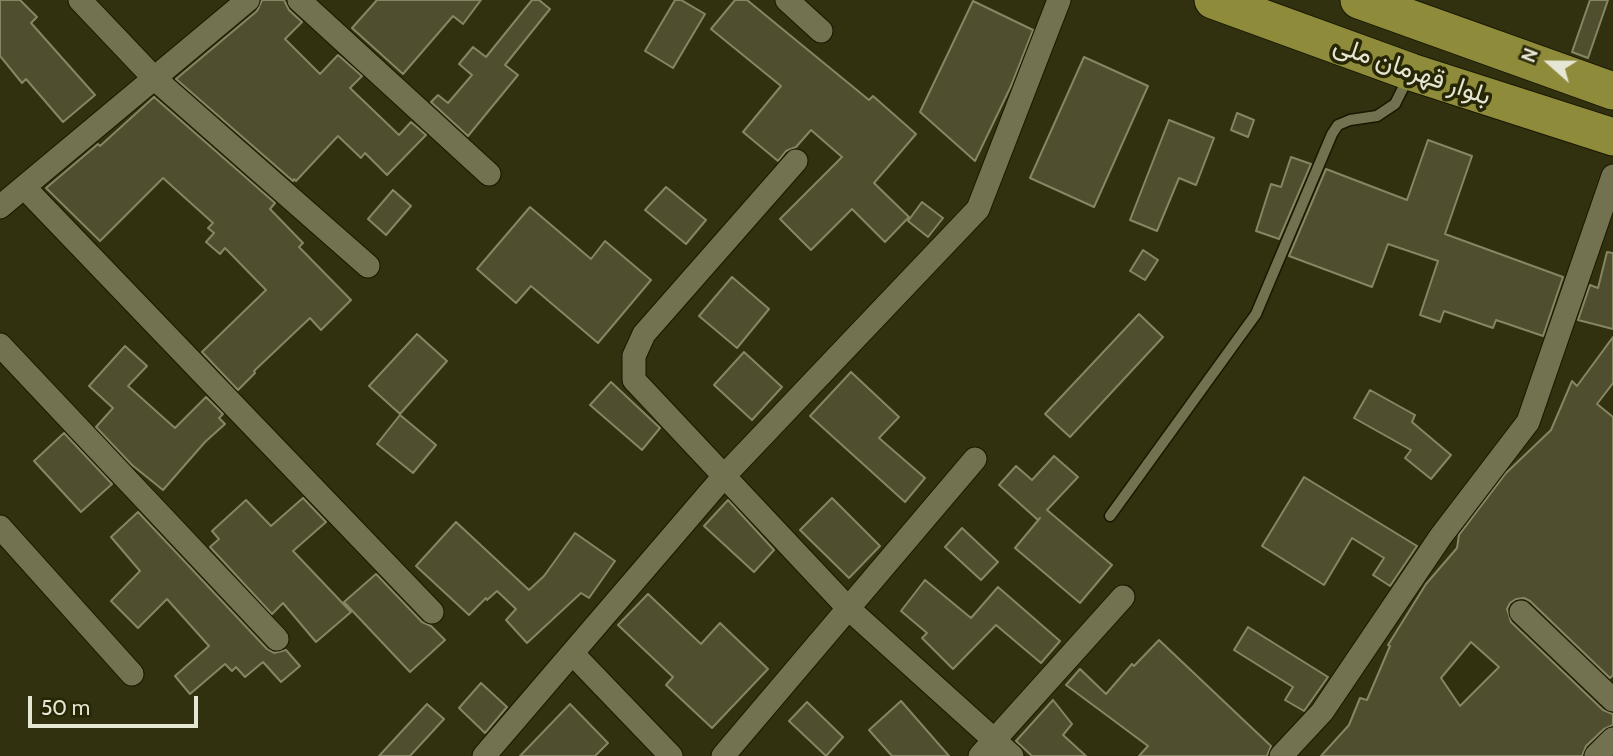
<!DOCTYPE html>
<meta charset="utf-8">
<style>
body{margin:0}
#map{position:relative;width:1613px;height:756px;overflow:hidden;background:#31300f;font-family:Cabin,sans-serif}
canvas{display:block}
.north{position:absolute;left:1515px;top:28px;width:70px;height:70px;-webkit-text-stroke:5px #272605;paint-order:stroke;rotate:291deg;font-size:19px;font-weight:700;line-height:28px;text-align:center;color:#e6e6d4}
.north::after{content:'';display:block;margin:auto;width:24px;height:32px;background:#e6e6d4;clip-path:polygon(50% 0,100% 100%,50% 72%,0 100%)}
.scale{position:absolute;left:28px;top:696px;width:170px;height:32px;box-sizing:border-box;border:4px solid #e6e6d4;border-top:0;padding-left:9px;font-size:21px;line-height:24px;white-space:nowrap;color:#e6e6d4;-webkit-text-stroke:5px #272605;paint-order:stroke}
</style>
<div id="map">
<canvas width="1613" height="756"></canvas>
<div class="north">N</div>
<div class="scale">50 m</div>
</div>
<script>
const ctx = document.querySelector('canvas').getContext('2d');
ctx.lineJoin = 'round';
function fillPath(path, color) {
  ctx.fillStyle = color;
  ctx.fill(path, 'evenodd');
}
function toPath(rows) {
  const path = new Path2D();
  for (const r of rows) {
    path.moveTo(r[0], r[1]);
    for (let i = 2; i < r.length; i += 2) path.lineTo(r[i], r[i + 1]);
  }
  return path;
}
function stroke(path, color, width, dash) {
  ctx.strokeStyle = color;
  ctx.lineWidth = width;
  ctx.lineCap = dash ? 'butt' : 'round';
  ctx.setLineDash(dash || []);
  ctx.stroke(path);
}
function label(font, color, halo, rows, align = 'center') {
  ctx.font = font + ' Cabin,Vazirmatn,sans-serif';
  ctx.lineWidth = 7;
  ctx.setLineDash([]);
  ctx.textBaseline = 'middle';
  ctx.strokeStyle = halo;
  ctx.fillStyle = color;
  for (const [text, x, y, turn = 0] of rows) {
    ctx.save();
    ctx.translate(x, y);
    ctx.rotate((+turn || 0) * Math.PI / 180);
    ctx.textAlign = isNaN(turn) ? turn : align;
    if (halo) ctx.strokeText(text, 0, 0);
    ctx.fillText(text, 0, 0);
    ctx.restore();
  }
}
const building = toPath([
 [0,0,20,0,37,17,31,23,95,95,63,122,26,79,22,83,0,56,0,0],
 [262,0,284,0,289,10,302,22,285,39,320,74,338,55,362,76,350,88,399,135,411,122,426,135,387,175,365,153,361,158,338,136,296,181,294,179,293,181,176,79,257,11,262,0],
 [377,0,481,0,463,24,453,16,403,74,352,28,377,0],
 [532,0,539,0,550,9,505,65,518,75,468,136,431,102,438,95,448,103,472,75,459,64,473,47,486,57,532,0],
 [675,0,681,0,705,14,673,68,645,51,675,0],
 [735,0,747,0,869,100,873,96,916,134,874,183,909,217,885,242,852,209,811,250,780,219,842,157,811,130,796,147,786,151,778,161,743,132,781,86,711,29,735,0],
 [1590,0,1608,0,1588,58,1572,52,1590,0],
 [973,1,1033,30,1011,86,975,161,920,112,973,1],
 [1084,57,1148,86,1094,207,1030,178,1084,57],
 [154,97,275,203,270,209,303,243,299,247,351,300,321,330,310,318,254,371,255,373,238,390,202,352,266,290,225,248,220,254,206,242,214,233,208,228,213,223,163,178,100,241,46,188,98,144,100,146,154,97],
 [1237,113,1254,120,1248,137,1231,130,1237,113],
 [1169,120,1214,138,1196,185,1179,178,1157,231,1130,220,1169,120],
 [1428,140,1472,156,1445,234,1563,277,1543,336,1496,320,1493,328,1444,311,1440,322,1420,315,1438,261,1388,244,1372,287,1289,256,1326,169,1407,200,1428,140],
 [1291,157,1311,164,1279,239,1256,231,1271,184,1281,187,1291,157],
 [666,187,706,220,686,244,645,210,666,187],
 [393,190,411,206,386,235,368,219,393,190],
 [922,202,943,218,928,237,908,221,922,202],
 [530,207,591,259,605,241,651,280,598,343,531,286,516,303,477,269,530,207],
 [1143,250,1158,260,1145,280,1130,271,1143,250],
 [1607,252,1613,253,1613,329,1578,320,1590,285,1598,288,1607,252],
 [732,277,769,309,737,348,699,316,732,277],
 [1139,314,1163,337,1070,437,1045,414,1139,314],
 [417,334,447,361,400,414,369,386,417,334],
 [1613,337,1613,383,1597,404,1613,417,1613,675,1610,678,1530,601,1524,598,1516,599,1510,603,1507,609,1511,622,1603,710,1613,714,1613,725,1604,729,1586,746,1582,756,1321,756,1349,725,1360,698,1367,700,1390,646,1388,645,1426,584,1457,548,1459,535,1506,473,1551,430,1572,381,1577,386,1613,337],
 [1471,642,1499,667,1460,706,1441,678,1471,642],
 [125,346,147,366,128,386,175,428,206,397,223,414,219,418,225,424,205,442,163,490,132,465,96,427,113,408,89,386,125,346],
 [744,352,782,387,752,420,714,385,744,352],
 [851,372,899,417,879,438,925,478,905,502,810,416,851,372],
 [611,382,660,428,642,450,590,405,611,382],
 [1370,390,1415,415,1412,422,1451,455,1431,479,1405,458,1411,450,1354,418,1370,390],
 [400,415,436,445,413,473,377,444,400,415],
 [64,433,112,484,81,512,34,461,64,433],
 [1054,456,1078,477,1047,510,1112,565,1080,603,1015,548,1040,518,1038,520,999,485,1016,466,1032,480,1054,456],
 [1304,477,1417,546,1390,586,1373,575,1384,558,1352,538,1324,585,1262,546,1304,477],
 [303,498,326,522,293,551,351,612,316,642,283,603,272,614,210,547,219,539,212,531,246,500,271,526,303,498],
 [832,498,880,546,849,578,800,530,832,498],
 [728,500,774,550,754,572,704,526,728,500],
 [138,512,267,649,274,653,286,650,300,666,281,682,263,662,245,677,236,667,232,671,225,664,190,694,175,676,209,646,167,599,138,628,111,601,140,571,111,537,138,512],
 [456,522,529,590,544,576,575,533,615,561,589,598,581,593,527,643,506,620,516,609,497,591,487,600,486,598,469,615,416,566,456,522],
 [962,528,998,562,981,580,945,547,962,528],
 [376,574,422,622,431,626,445,640,410,672,344,602,376,574],
 [925,580,971,618,998,587,1060,641,1041,663,996,625,953,669,922,638,927,633,901,611,925,580],
 [648,594,701,644,720,623,768,669,712,728,666,685,673,677,618,625,648,594],
 [1248,627,1328,677,1304,711,1285,700,1293,687,1234,650,1248,627],
 [1159,640,1271,746,1267,756,1139,756,1148,746,1066,685,1080,669,1106,694,1132,664,1134,666,1159,640],
 [481,683,507,707,485,733,459,708,481,683],
 [1053,700,1072,724,1063,735,1086,756,1032,756,1016,741,1053,700],
 [901,701,949,756,892,756,869,730,901,701],
 [807,702,843,737,826,756,789,721,807,702],
 [427,704,444,719,410,756,379,756,427,704],
 [570,704,608,743,595,756,520,756,570,704]
]);
fillPath(building, '#4f4e2e');
stroke(building, '#868663', 2);
const service = toPath([
 [1110,516,1256,314,1332,134,1338,125,1350,120,1377,116,1395,104,1408,78]
]);
const minor = toPath([
 [80,0,154,78,368,266],
 [299,0,489,174],
 [787,0,821,31],
 [796,161,644,334,634,356,634,380,849,609,1012,756],
 [25,188,432,612],
 [0,207,248,0],
 [0,345,277,639],
 [0,527,132,674],
 [1521,612,1613,700],
 [573,654,671,756],
 [484,756,725,475,978,209,1059,0],
 [723,756,975,459],
 [980,756,1123,597],
 [1281,756,1322,712,1441,536,1528,422,1613,176],
 [1596,756,1613,739]
]);
const trunk = toPath([
 [1213,0,1411,72,1613,137],
 [1359,0,1613,91]
]);
stroke(service, '#191700', 13);
stroke(minor, '#191700', 25);
stroke(trunk, '#191700', 39);
stroke(service, '#737250', 10);
stroke(minor, '#737250', 23);
stroke(trunk, '#8e8c3b', 37);
label('26px', '#e6e6d4', '#272605', [
 ["بلوار قهرمان ملی",1412,71,19]
]);
</script>
